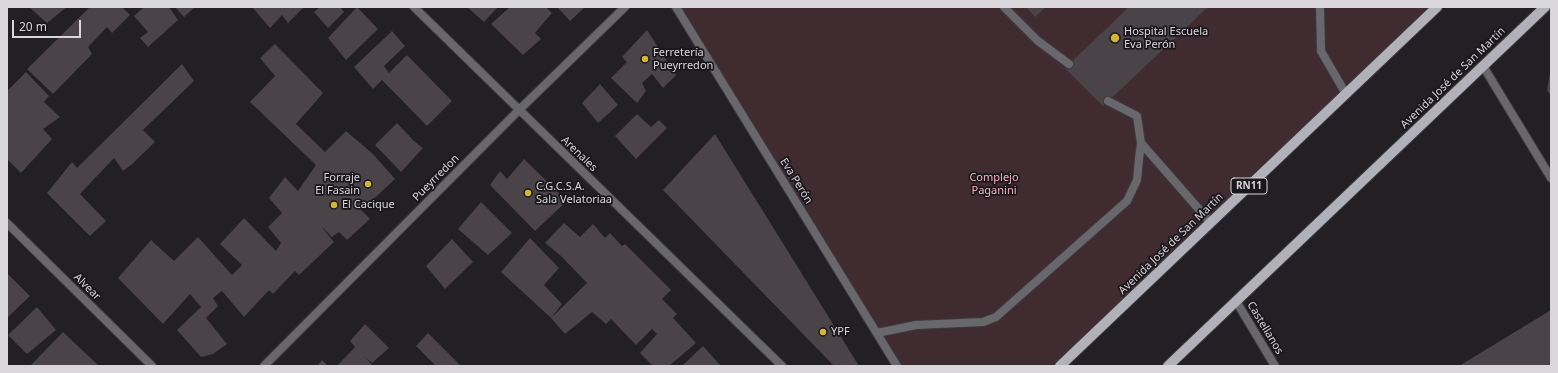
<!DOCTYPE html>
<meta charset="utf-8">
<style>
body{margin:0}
#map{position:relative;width:1558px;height:373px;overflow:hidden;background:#221f25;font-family:"Noto Sans",sans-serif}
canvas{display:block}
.frame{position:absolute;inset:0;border:8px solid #d9d7dc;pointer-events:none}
.scale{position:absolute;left:12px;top:20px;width:69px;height:18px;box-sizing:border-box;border:2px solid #d9d7dc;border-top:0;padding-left:5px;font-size:12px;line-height:14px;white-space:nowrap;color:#d9d7dc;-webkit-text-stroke:3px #19161c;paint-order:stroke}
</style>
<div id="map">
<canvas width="1558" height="373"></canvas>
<div class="frame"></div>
<div class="scale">20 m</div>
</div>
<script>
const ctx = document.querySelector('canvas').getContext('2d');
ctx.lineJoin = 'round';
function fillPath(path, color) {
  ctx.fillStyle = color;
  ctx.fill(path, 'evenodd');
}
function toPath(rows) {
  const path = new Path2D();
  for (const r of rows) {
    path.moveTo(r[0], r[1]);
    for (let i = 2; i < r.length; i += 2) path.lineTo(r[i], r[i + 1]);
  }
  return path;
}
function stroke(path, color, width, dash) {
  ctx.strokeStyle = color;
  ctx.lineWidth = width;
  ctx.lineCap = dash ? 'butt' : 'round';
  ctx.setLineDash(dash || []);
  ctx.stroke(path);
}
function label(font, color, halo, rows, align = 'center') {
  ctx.font = font + ' "Noto Sans",sans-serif';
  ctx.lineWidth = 3.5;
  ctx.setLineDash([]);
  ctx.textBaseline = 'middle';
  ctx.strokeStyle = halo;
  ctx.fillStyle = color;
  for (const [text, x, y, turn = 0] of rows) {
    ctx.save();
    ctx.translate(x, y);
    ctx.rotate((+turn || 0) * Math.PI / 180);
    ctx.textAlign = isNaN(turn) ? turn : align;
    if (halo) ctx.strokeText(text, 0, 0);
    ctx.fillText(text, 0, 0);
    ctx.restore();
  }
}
fillPath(toPath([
 [676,7,1437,7,1060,366,897,366]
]), '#402c30');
fillPath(toPath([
 [29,7,67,7,47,23],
 [90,7,122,7,130,15,112,33,107,27,88,47,92,54,53,94,27,69],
 [144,7,169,7,178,20,148,47,140,38,148,32,134,16],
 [175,7,195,7,184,17],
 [252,7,304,7,288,23,282,15,270,28],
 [320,7,340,7,344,12,328,28,314,12],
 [357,7,378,29,346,60,328,38],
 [467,7,498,7,484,22],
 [510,7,546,7,552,13,535,33,541,39,523,55,491,24],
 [557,7,585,7,570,21],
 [1026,7,1046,7,1035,17],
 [1129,7,1208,7,1103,106,1065,68],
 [647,30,676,75,663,88,652,74,642,83,646,91,637,103,611,78,627,62,622,57],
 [392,31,405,46,384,66,389,73,407,55,452,101,427,126,382,80,373,89,354,67],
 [275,44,323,93,296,124,325,152,346,131,373,154,395,179,362,210,351,200,370,219,347,240,339,232,332,237,321,226,334,242,299,275,295,271,273,294,269,290,244,317,222,291,213,298,218,306,206,318,227,344,213,354,201,357,177,330,201,307,190,294,163,324,118,278,151,240,174,261,198,237,232,275,242,265,220,244,244,218,276,251,281,243,268,227,282,213,269,198,285,177,298,191,316,165,250,102,275,76,260,58],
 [182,64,194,81,143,130,155,142,131,165,123,171,114,158,80,194,106,221,90,236,47,193,72,162,77,168],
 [26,72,49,96,44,102,60,117,43,129,52,139,21,173,7,159,7,91],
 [1550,73,1551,73,1551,96,1547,90],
 [600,84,618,105,598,123,582,103],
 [637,114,651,127,659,120,667,128,636,159,615,136],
 [397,123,414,141,423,148,401,172,375,145],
 [715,134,789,253,859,366,834,366,663,190],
 [524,159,567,201,535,231,490,185,500,171,507,179],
 [481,202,512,233,488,255,458,229],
 [564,223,580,237,593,224,605,238,610,233,622,246,625,244,671,290,662,299,677,314,673,318,696,343,669,366,653,366,640,353,657,334,652,329,636,345,611,319,606,324,592,312,565,334,551,318,501,272,530,238,559,268,544,285,562,304,551,318,587,283,561,256,545,243],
 [452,239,473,262,445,289,426,266],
 [7,273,30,296,7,318],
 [37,307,56,330,27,354,8,335],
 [1551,310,1551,366,1459,366],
 [365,324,389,348,372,363,365,357,373,366,337,366,355,347,350,341],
 [63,332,99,366,30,366],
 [428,333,461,366,436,366,416,346],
 [703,346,721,366,682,366],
 [322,360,328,366,317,366]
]), '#4a4347');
const lane = toPath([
 [1004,7,1038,41,1069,64],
 [1141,143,1211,223],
 [877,333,916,325,983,322,996,317,1127,201,1137,180,1139,159,1141,143,1137,116,1108,101]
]);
const street = toPath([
 [414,7,782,366],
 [676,7,897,366],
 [1320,7,1321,51,1346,94],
 [1483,66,1551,178],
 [7,223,152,366],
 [1236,301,1275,366],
 [264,366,519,110,625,7]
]);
const primary = toPath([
 [1060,366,1437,7],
 [1168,366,1545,7]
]);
stroke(lane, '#3c393f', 10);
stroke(street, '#3c393f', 10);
stroke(primary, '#3c393f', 12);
stroke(lane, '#68686c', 8);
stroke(street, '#68686c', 8);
stroke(primary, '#b0b1b9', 10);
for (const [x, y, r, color] of [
 [1115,38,5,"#d4b635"],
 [645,59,4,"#d4b635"],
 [368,184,4,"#d4b635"],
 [528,193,4,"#d4b635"],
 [334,205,4,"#d4b635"],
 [823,332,4,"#d4b635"]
]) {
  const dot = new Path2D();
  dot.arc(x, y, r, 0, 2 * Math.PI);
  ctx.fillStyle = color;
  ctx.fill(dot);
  stroke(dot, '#19161c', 1.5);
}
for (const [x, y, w] of [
 [1249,186,36]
]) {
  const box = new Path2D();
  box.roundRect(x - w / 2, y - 8, w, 16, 3);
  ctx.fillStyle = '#19161c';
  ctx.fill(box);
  stroke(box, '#d9d7dc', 1);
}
label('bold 10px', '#d9d7dc', null, [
 ["RN11",1249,186]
]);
label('11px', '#d9d7dc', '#19161c', [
 ["Hospital Escuela",1124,32],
 ["Eva Perón",1124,45],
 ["Ferretería",653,53],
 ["Pueyrredon",653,66],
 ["Forraje",360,178,"right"],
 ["El Fasain",360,191,"right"],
 ["C.G.C.S.A.",536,187],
 ["Sala Velatoriaa",536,200],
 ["El Cacique",342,205],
 ["YPF",831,332]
], 'left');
label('11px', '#d9d7dc', '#19161c', [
 ["Avenida José de San Martín",1453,78,-44],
 ["Arenales",579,154,44],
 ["Pueyrredon",436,178,-45],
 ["Eva Perón",796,181,58],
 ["Avenida José de San Martín",1171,244,-44],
 ["Alvear",87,287,45],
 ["Castellanos",1265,328,59]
]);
label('11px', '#f7b4c0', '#19161c', [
 ["Complejo",994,178],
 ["Paganini",994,191]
]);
</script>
